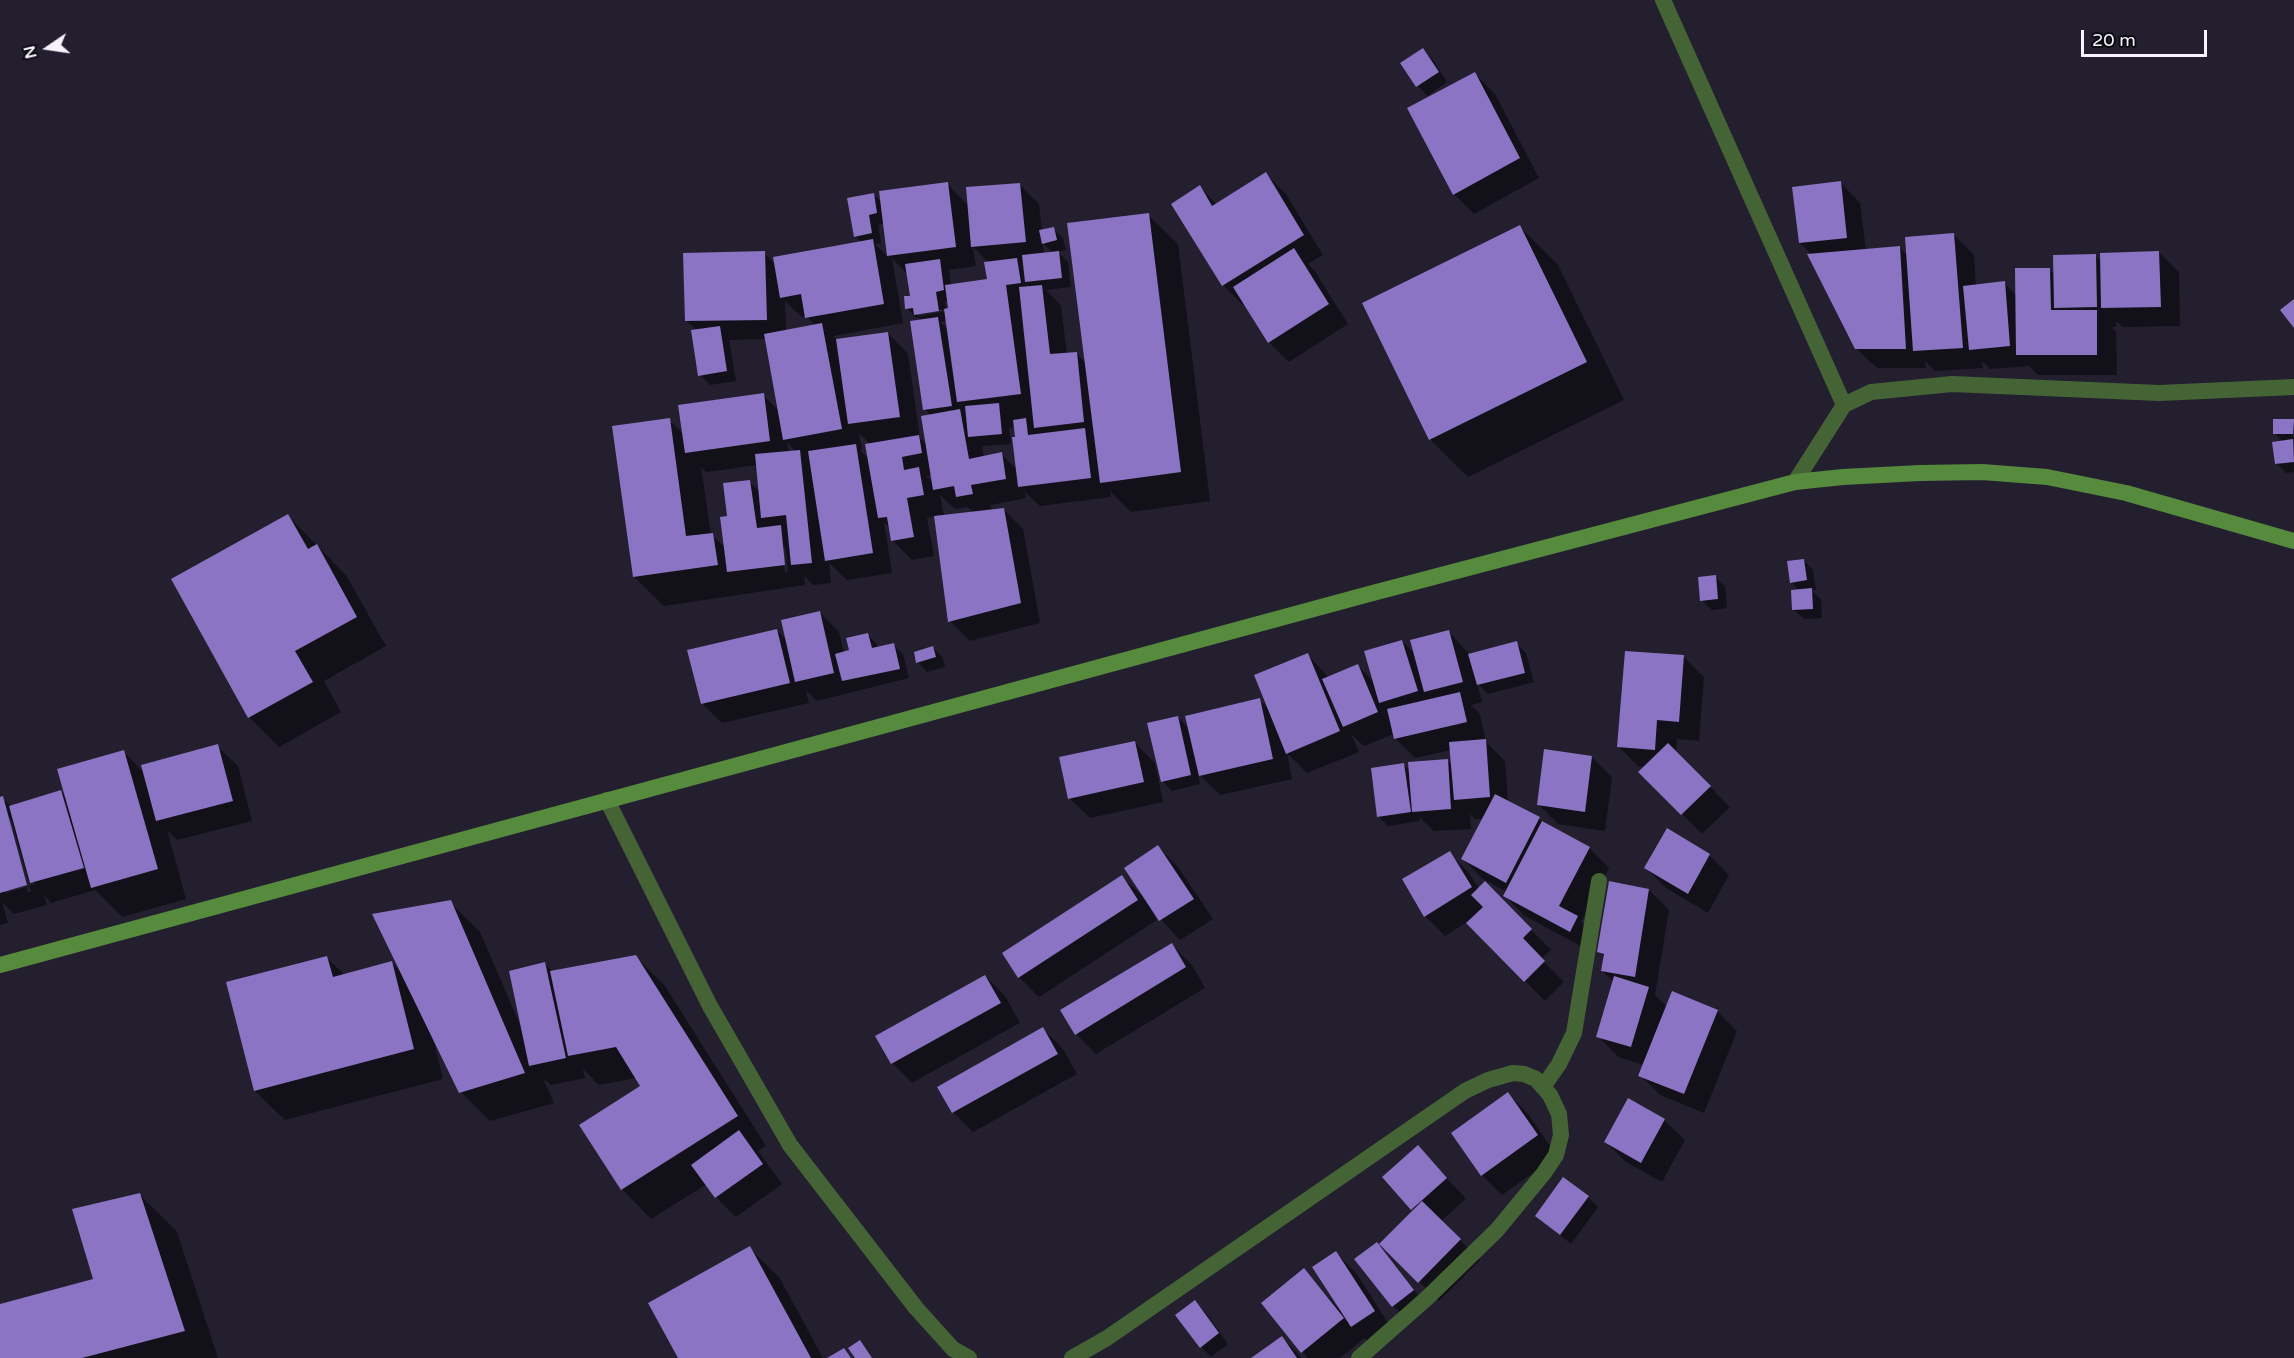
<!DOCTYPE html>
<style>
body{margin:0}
#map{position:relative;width:2294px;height:1358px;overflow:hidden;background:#231f2f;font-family:"Varela Round",sans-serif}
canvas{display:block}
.north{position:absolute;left:18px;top:18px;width:60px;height:60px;-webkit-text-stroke:4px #0c0a11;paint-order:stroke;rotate:257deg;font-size:16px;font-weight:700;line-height:24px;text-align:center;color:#f6f3fe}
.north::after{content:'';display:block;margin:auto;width:21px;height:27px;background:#f6f3fe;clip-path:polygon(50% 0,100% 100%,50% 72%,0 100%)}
.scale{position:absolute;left:2081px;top:30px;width:126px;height:27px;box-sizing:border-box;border:3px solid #f6f3fe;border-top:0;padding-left:8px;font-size:18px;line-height:21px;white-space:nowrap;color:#f6f3fe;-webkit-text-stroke:4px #0c0a11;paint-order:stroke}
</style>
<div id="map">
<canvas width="2294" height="1358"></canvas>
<div class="north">N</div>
<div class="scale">20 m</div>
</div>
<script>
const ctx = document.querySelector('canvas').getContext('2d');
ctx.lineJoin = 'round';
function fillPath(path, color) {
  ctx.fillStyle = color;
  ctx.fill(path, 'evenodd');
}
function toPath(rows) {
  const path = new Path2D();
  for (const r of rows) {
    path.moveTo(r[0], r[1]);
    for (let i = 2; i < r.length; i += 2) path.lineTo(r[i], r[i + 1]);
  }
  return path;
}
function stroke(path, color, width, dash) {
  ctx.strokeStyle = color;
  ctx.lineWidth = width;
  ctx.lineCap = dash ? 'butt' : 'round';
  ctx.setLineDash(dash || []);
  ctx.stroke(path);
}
fillPath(toPath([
 [1423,50,1433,60,1447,82,1427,96,1418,86],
 [1475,74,1495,94,1539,178,1474,214,1454,194],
 [1266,174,1286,194,1323,255,1308,264,1314,270,1348,324,1289,362,1269,342,1245,303,1243,305,1223,285,1200,187,1217,205],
 [1840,182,1860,203,1866,250,1899,247,1908,256,1954,235,1974,255,1976,286,2004,283,2017,296,2049,270,2055,275,2095,256,2102,262,2159,252,2179,272,2180,326,2123,327,2116,321,2116,327,2112,327,2116,332,2117,375,2038,375,2029,366,1990,369,1982,361,1983,368,1935,371,1925,361,1926,368,1877,368,1856,348,1812,255,1800,243],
 [947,184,969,206,1019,184,1039,204,1042,231,1053,229,1063,238,1066,250,1058,252,1068,262,1071,287,1046,290,1061,306,1067,354,1076,353,1086,363,1148,215,1178,244,1210,501,1131,512,1110,491,1111,497,1040,506,1024,491,1026,498,991,505,992,511,1003,509,1023,529,1040,623,970,641,950,621,936,516,927,518,934,556,912,560,892,540,890,528,884,522,892,573,847,580,829,563,831,583,813,585,804,575,805,585,664,606,634,577,669,420,684,435,763,395,779,411,766,339,729,340,736,381,710,385,700,375,697,331,686,320,764,253,775,264,862,243,855,236,874,195,882,203],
 [884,223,889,258,875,244,881,243,878,225],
 [1043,243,1053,253,1044,254],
 [973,247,989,263,988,280,951,286,949,270,976,266],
 [892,258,908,275,912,297,907,308,916,318,920,318,923,321,925,409,931,416,927,445,920,438,908,354,888,333,837,340,833,336,903,323],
 [785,301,802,317,806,316,816,326,786,332],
 [945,301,949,301,950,309,947,311,918,316,916,313,946,309],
 [947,321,948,329,940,322],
 [1016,427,1018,471,1001,454,984,457,982,446,1011,444,1009,428],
 [859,433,871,445,869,459,860,450,862,449],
 [787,442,796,452,789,452],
 [758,465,760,492,750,482,729,517,725,547,711,535,701,467,706,472],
 [932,475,934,483,926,476],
 [940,495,955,509,968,507,974,513,944,516],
 [782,547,785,547,788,572,785,573],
 [1520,227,1558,265,1624,400,1468,477,1430,439],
 [2293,421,2294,472,2286,473,2276,463,2283,442,2274,433],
 [288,516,346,575,386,646,324,681,341,712,279,747,249,717,173,580],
 [1803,560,1813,570,1816,590,1812,590,1821,600,1822,618,1804,619,1794,610,1799,591,1791,582],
 [1715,577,1725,586,1727,608,1712,610,1702,600],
 [819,612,839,632,844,653,851,652,868,635,877,644,878,648,893,645,903,654,909,678,817,701,806,691,809,703,722,723,702,703,777,630,787,641],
 [1449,632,1470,655,1516,643,1526,653,1534,682,1488,694,1477,683,1482,702,1471,705,1480,714,1486,742,1505,761,1508,802,1589,848,1609,868,1581,922,1597,938,1590,951,1525,916,1505,896,1507,892,1483,879,1463,859,1484,819,1475,819,1470,814,1471,829,1434,831,1419,817,1420,821,1388,826,1378,816,1404,765,1410,771,1447,760,1452,765,1451,750,1415,758,1395,738,1394,734,1364,746,1351,734,1359,752,1307,773,1287,753,1292,779,1220,795,1198,773,1200,784,1172,791,1162,781,1178,717,1189,729,1259,700,1270,710,1308,655,1329,678,1358,666,1375,683,1402,641,1416,655],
 [933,648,943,658,945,667,927,672,918,662],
 [1684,657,1704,677,1699,741,1677,739,1676,752,1730,807,1702,834,1640,772,1645,767,1639,767,1619,747],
 [1135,743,1155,763,1163,802,1090,818,1069,798],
 [217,746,238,766,252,821,177,840,167,830,186,899,122,917,95,890,51,903,44,895,47,905,14,914,2,902,8,923,0,925,0,798,2,798,11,806,61,792,67,798,123,751,144,773],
 [8,819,11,819,29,883,34,881,35,884,29,886,31,892,28,892,26,887,5,893],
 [1592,757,1612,777,1605,831,1558,824,1538,804],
 [1158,847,1178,867,1213,919,1180,940,1155,913,1153,914,1157,920,1039,997,1019,977,1122,877,1147,900],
 [1449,853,1469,873,1479,889,1485,884,1551,950,1541,959,1564,982,1545,1001,1467,922,1445,936,1425,916],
 [1709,855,1729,875,1708,913,1666,888,1646,868],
 [1649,890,1669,910,1655,995,1667,1007,1717,1011,1737,1031,1704,1113,1660,1095,1640,1075,1644,1065,1618,1057,1598,1036,1614,982,1602,971,1605,958,1599,952],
 [450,902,480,932,521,1027,545,964,553,972,636,957,665,986,766,1146,758,1151,782,1184,736,1217,716,1197,707,1184,651,1219,622,1189,642,1087,636,1078,599,1085,583,1069,585,1078,551,1085,543,1078,554,1103,490,1121,461,1092,433,1038,443,1079,285,1120,255,1091,327,958,345,975,392,963,402,973],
 [1172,945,1192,965,1205,988,1096,1054,1076,1034],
 [985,976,1005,996,1020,1023,912,1083,892,1063],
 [1043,1029,1063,1049,1077,1074,973,1132,953,1112],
 [1508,1094,1528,1114,1557,1156,1502,1195,1482,1175,1453,1133],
 [1628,1100,1664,1120,1685,1140,1662,1182,1626,1162,1606,1142],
 [1418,1147,1466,1199,1441,1221,1480,1260,1439,1301,1385,1248,1383,1249,1422,1300,1403,1315,1393,1306,1379,1246,1415,1211,1385,1177],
 [139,1194,177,1232,218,1358,0,1358,0,1305,95,1280],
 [1588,1197,1598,1207,1571,1244,1537,1216],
 [749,1248,779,1277,823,1358,679,1358],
 [1336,1253,1356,1273,1394,1332,1372,1346,1364,1338,1340,1358,1308,1358,1263,1304,1304,1270,1337,1307,1339,1306],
 [1195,1302,1205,1312,1228,1344,1211,1357,1201,1347],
 [1282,1338,1302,1358,1253,1358]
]), '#0007');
fillPath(toPath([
 [1423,48,1439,72,1416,87,1400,63],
 [1475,72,1520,158,1453,195,1407,108],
 [1266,172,1304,235,1222,286,1171,204,1200,185,1212,206],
 [1841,181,1847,238,1799,243,1792,187],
 [948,182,956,247,887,256,879,191],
 [1020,183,1026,242,971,247,966,187],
 [874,193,877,213,869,215,872,233,854,237,847,198],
 [1149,213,1181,472,1100,483,1067,223],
 [1520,225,1587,362,1429,440,1362,303],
 [1054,227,1057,240,1042,244,1039,230],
 [1954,233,1963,348,1913,351,1905,237],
 [873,239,884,304,805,318,801,294,780,298,773,257],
 [1900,246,1906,349,1855,349,1807,254],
 [1294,248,1329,304,1268,343,1233,287],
 [765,251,767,320,685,321,683,253],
 [1059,251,1062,278,1025,282,1022,255],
 [2159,251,2161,307,2101,308,2100,253],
 [2096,254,2097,307,2054,308,2053,255],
 [1017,258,1021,283,1006,285,1021,394,957,402,944,309,948,308,945,285,987,279,984,262],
 [940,259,944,290,936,292,939,311,914,315,913,308,905,309,904,296,910,296,905,264],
 [2015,268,2050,268,2051,310,2097,310,2097,355,2016,355],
 [2005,281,2010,346,1969,350,1963,286],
 [1042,285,1050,354,1077,352,1084,422,1034,428,1019,287],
 [2294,299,2294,328,2280,310],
 [938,317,952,406,923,410,910,321],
 [822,323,842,429,783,440,764,334],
 [720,326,727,371,698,376,691,330],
 [888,332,900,417,848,424,836,339],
 [764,393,770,441,685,453,678,405],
 [999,403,1002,434,968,437,965,406],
 [960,409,969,459,1002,452,1006,479,971,485,973,494,956,497,954,486,933,490,921,416],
 [670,418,686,536,713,533,718,565,633,577,612,426],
 [1026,418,1028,435,1085,428,1091,478,1018,487,1012,437,1015,437,1013,420],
 [2273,419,2294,419,2293,434,2273,434],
 [919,435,922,453,902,457,904,470,919,467,924,495,907,498,914,537,891,541,887,517,878,518,865,444],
 [2293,439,2294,462,2275,464,2272,442],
 [856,444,873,553,825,561,808,451],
 [800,450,812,563,791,565,786,515,761,518,755,454],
 [750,480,757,528,781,525,785,565,727,572,720,517,727,516,723,483],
 [1004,508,1021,603,948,622,934,516],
 [288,514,308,549,317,544,357,617,295,651,313,682,248,718,171,579],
 [1804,559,1807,580,1790,583,1787,561],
 [1716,575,1718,599,1700,601,1698,577],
 [1812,588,1813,609,1792,610,1791,590],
 [820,611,834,673,795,682,781,620],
 [777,629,790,683,701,704,687,650],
 [1449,630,1463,682,1424,692,1410,640],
 [868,633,872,648,894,643,900,669,842,681,835,654,849,650,846,638],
 [1402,640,1418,691,1379,703,1364,651],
 [1517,641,1525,673,1477,685,1468,654],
 [933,646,936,657,916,663,914,652],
 [1625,651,1684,655,1679,722,1657,720,1655,750,1617,747],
 [1308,653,1340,731,1286,754,1254,675],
 [1358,664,1378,712,1343,727,1322,679],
 [1460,692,1467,722,1394,739,1387,709],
 [1260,698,1273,759,1199,776,1185,716],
 [1178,716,1191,775,1161,782,1147,723],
 [1486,739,1490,797,1454,800,1449,742],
 [1135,741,1144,782,1068,799,1059,757],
 [1668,743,1711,786,1681,815,1638,772],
 [218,744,233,801,156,821,141,765],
 [1544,749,1592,756,1585,812,1537,805],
 [124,750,158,869,91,888,57,769],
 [1448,759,1451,809,1412,812,1408,762],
 [1404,763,1411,812,1377,817,1371,768],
 [61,790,84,868,30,883,9,806],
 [1495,794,1540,817,1506,883,1461,859],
 [3,796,27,885,0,893,0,797],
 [1542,821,1590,847,1559,906,1578,916,1570,932,1503,896],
 [1667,828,1710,854,1688,894,1644,868],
 [1158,845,1194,899,1159,921,1124,868],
 [1450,851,1472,887,1424,917,1402,879],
 [1122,875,1138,900,1018,978,1002,953],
 [1485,881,1532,929,1523,938,1545,961,1524,982,1466,923,1483,907,1471,895],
 [1609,881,1649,889,1635,977,1601,971,1604,954,1597,952],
 [451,900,525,1073,459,1093,372,914],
 [1172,943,1186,967,1075,1035,1060,1010],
 [636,955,738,1116,621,1190,579,1125,640,1086,616,1047,568,1056,550,971],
 [327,956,333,977,392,961,414,1049,254,1091,226,982],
 [545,962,566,1058,529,1066,509,971],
 [985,975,1001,1003,891,1064,875,1036],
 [1614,976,1649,987,1631,1047,1596,1037],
 [1672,991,1718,1010,1684,1094,1638,1076],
 [1043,1027,1058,1054,952,1113,937,1087],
 [1508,1092,1538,1135,1481,1176,1451,1133],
 [1628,1098,1665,1119,1641,1163,1604,1142],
 [739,1130,763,1164,715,1198,691,1165],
 [1418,1145,1447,1178,1411,1210,1382,1177],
 [1563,1177,1589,1196,1560,1235,1535,1216],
 [140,1193,185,1331,82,1358,0,1358,0,1304,93,1279,72,1209],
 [1422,1201,1461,1239,1418,1283,1379,1244],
 [1377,1242,1414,1290,1392,1307,1354,1259],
 [750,1246,811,1358,678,1358,648,1303],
 [1336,1251,1375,1311,1351,1327,1312,1267],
 [1304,1268,1344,1318,1301,1353,1261,1303],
 [1195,1300,1219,1333,1200,1348,1175,1315],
 [1282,1336,1297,1358,1251,1358],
 [860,1340,872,1358,855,1358,848,1348],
 [844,1348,851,1358,827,1358]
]), '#8a74c3');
stroke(toPath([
 [1543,1087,1559,1064,1574,1033,1599,881]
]), '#456436', 16);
stroke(toPath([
 [1663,0,1844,405],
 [1795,482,1844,405,1871,392,1952,384,2159,393,2294,387],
 [607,800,710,1006,790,1145,916,1308,953,1349,969,1358],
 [1072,1358,1107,1338,1465,1091,1488,1080,1513,1073,1524,1074,1536,1079,1550,1095,1559,1114,1561,1135,1556,1155,1544,1173,1497,1230,1427,1298,1359,1358]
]), '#456436', 16);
stroke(toPath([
 [0,965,1369,594,1795,482,1843,477,1920,473,1982,472,2047,477,2126,493,2294,541]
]), '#568a3d', 16);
</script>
